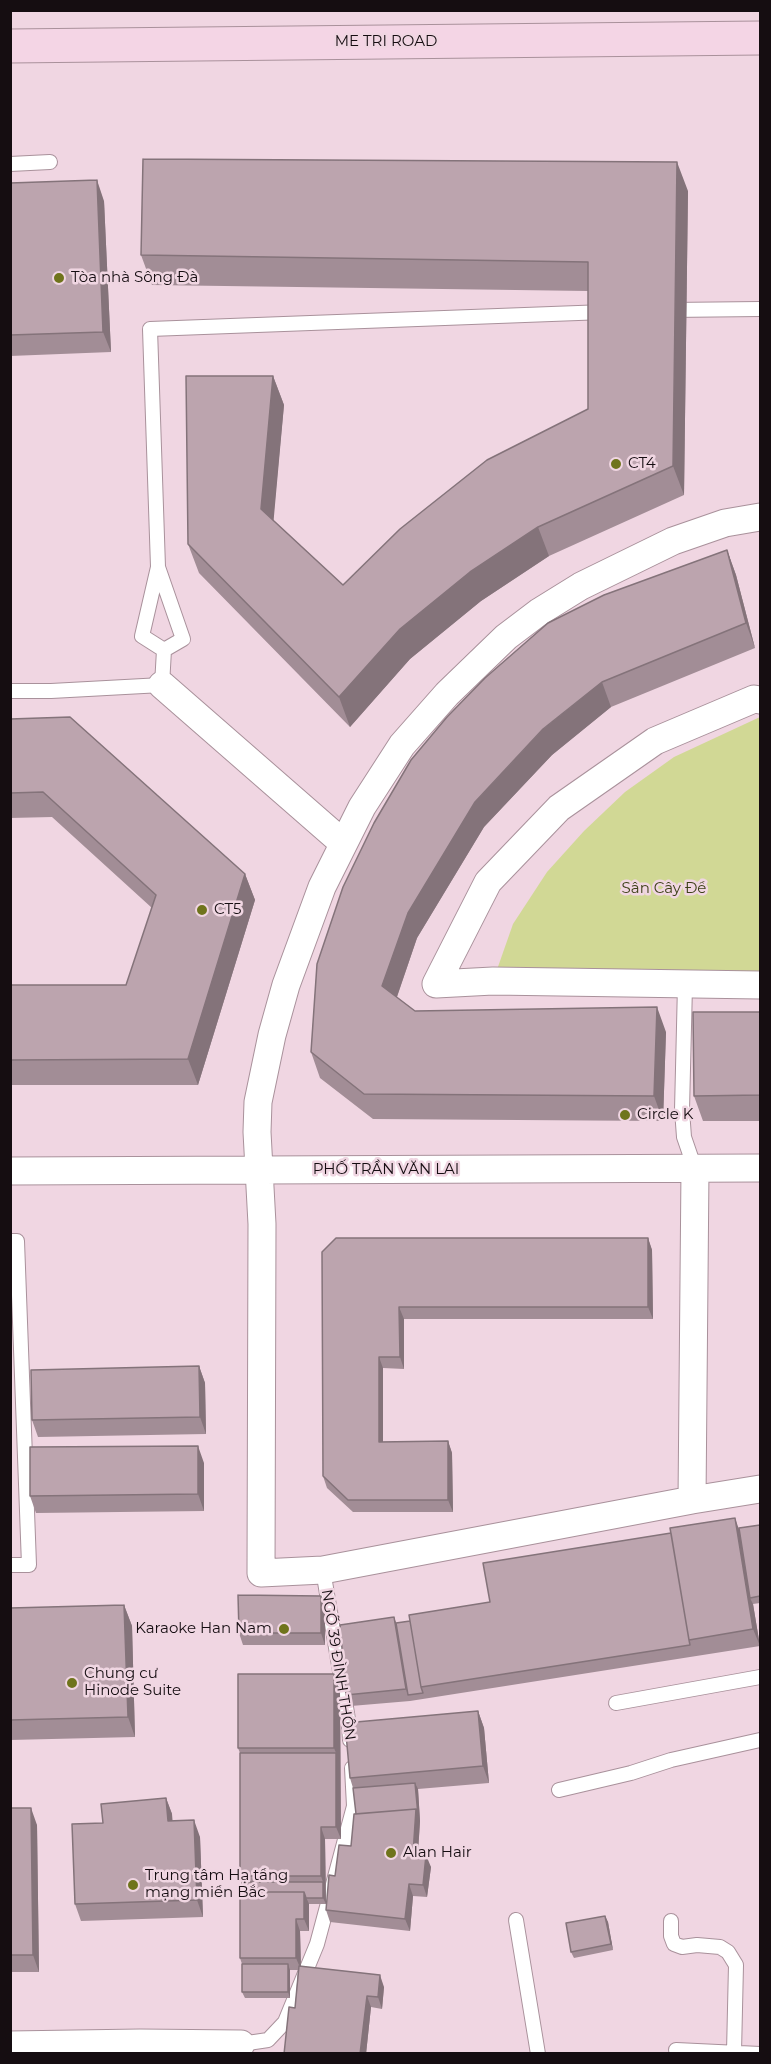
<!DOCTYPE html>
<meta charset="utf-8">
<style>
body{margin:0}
#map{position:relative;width:771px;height:2064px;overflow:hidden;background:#f0d6e2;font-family:Montserrat,sans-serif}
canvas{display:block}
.frame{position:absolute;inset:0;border:12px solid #150d11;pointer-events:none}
</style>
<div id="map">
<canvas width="771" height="2064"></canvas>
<div class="frame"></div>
</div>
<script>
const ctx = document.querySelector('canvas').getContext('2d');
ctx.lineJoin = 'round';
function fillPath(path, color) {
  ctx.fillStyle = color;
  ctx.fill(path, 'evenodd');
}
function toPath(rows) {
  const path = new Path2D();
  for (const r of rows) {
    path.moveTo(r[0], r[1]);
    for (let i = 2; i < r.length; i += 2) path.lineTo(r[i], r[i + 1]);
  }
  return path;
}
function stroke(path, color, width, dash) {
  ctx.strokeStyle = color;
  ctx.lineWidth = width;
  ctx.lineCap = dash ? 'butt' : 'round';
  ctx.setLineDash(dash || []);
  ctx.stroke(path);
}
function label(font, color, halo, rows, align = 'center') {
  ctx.font = font + ' Montserrat,sans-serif';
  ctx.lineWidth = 5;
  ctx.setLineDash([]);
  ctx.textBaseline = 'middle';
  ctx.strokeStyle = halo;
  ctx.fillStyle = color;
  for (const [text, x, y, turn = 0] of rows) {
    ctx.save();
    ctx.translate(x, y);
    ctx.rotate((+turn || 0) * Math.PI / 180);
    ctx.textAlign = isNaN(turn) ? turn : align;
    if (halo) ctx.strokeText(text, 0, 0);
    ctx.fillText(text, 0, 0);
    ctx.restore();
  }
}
fillPath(toPath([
 [760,717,760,985,493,981,513,924,547,872,584,831,625,792,674,757]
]), '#d1d895');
const service = toPath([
 [10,164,50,162],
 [670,310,760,309],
 [158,567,183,639,164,650],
 [164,650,142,636,158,567,150,329,605,312],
 [10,691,51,691,162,685,164,650],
 [685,985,682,1110,684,1137,695,1169],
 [10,1241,17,1241,29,1565,10,1565],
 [323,1570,349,1725,350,1740],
 [616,1703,760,1677],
 [559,1790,631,1773,671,1760,760,1740],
 [516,1920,538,2054],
 [671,1921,671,1936,674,1944,682,1947,697,1945,720,1947,728,1952,736,1965,734,2052],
 [241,2050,241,2044,268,2040,285,2022,317,1944,354,1806,352,1768],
 [676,2050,760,2054]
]);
const minor = toPath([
 [162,685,343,843],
 [760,700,754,699,655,741,559,808,488,882,436,984,493,981,760,985],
 [695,1169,692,1500,323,1570,261,1573,262,1224,257,1132,258,1102,272,1035,286,985,322,887,362,807,402,745,447,694,506,637,539,612,581,586,673,541,725,523,760,517],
 [10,1171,760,1168],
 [692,1500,760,1489],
 [10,2045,140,2043,241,2044]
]);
const secondary = toPath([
 [10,46,760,38]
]);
stroke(service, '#a9919b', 16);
stroke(minor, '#a9919b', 29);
stroke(secondary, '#a9919b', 35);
stroke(service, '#fff', 14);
stroke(minor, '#fff', 27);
stroke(secondary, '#f4d5e5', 33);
fillPath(toPath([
 [10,183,104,201,111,352,10,356],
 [688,191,684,495,549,556,481,601,410,659,350,727,199,573,188,544,273,376,284,405,273,520,343,585,588,409,588,291,152,285,141,255],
 [727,550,736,575,755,648,611,707,552,755,484,827,417,938,397,997,415,1011,666,1032,663,1121,373,1119,320,1078,311,1052,317,964],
 [10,719,245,874,255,900,198,1085,10,1085,10,985,126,985,152,908,52,817,10,818],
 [760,1012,760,1121,703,1121,694,1096],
 [648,1238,652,1250,653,1319,404,1319,404,1369,383,1368,383,1442,448,1441,452,1453,453,1512,353,1512,327,1488,323,1476,322,1252],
 [199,1366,205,1383,206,1434,38,1437,32,1420],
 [204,1463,204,1511,36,1513,30,1496],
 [760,1525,760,1603,753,1604,760,1646,410,1701,351,1706,346,1695,394,1617,396,1623,410,1621,490,1602,739,1528],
 [321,1596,325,1608,325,1645,243,1645,239,1633],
 [124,1605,132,1626,135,1737,10,1740,10,1608],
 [334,1674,340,1691,341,1839,325,1839,326,1904,309,1904,309,1931,300,1931,301,1966,384,1987,382,2009,371,2007,366,2054,284,2054,295,2008,298,1970,290,1970,290,1998,245,1998,242,1992,242,1964,240,1958,242,1882,240,1876,240,1753,238,1748],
 [478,1711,484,1728,489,1783,418,1789,420,1821,418,1854,431,1867,427,1897,413,1896,410,1931,330,1922,326,1910,335,1876,351,1846,356,1814,353,1788,350,1778],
 [166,1798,172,1814,172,1821,200,1837,203,1917,81,1921,75,1904,103,1823],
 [10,1808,37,1825,39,1972,10,1972],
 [605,1916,608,1922,613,1950,574,1958,571,1952]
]), '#a28d96');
fillPath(toPath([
 [677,162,688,191,684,495,673,466],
 [97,180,104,201,111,352,103,332],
 [273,376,284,405,272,538,261,509],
 [538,527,549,556,481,601,410,659,350,727,339,697,400,629,470,572],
 [727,550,736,575,755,648,746,623],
 [602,682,611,707,552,755,484,827,417,938,392,1011,382,986,408,913,475,802,543,729],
 [245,874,255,900,198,1085,188,1059],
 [657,1007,666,1032,663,1121,654,1096],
 [648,1238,652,1250,653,1319,648,1307],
 [399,1307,404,1319,404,1369,400,1357],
 [379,1357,383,1368,383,1454,379,1442],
 [199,1366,205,1383,206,1434,200,1417],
 [448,1441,452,1453,453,1512,448,1500],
 [198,1446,204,1463,204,1511,198,1494],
 [735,1518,741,1535,750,1598,753,1604,760,1646,753,1629],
 [321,1596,325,1608,325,1645,321,1633],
 [124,1605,132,1626,135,1737,128,1717],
 [394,1617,398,1629,408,1695,406,1689],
 [334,1674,340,1691,341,1839,336,1827,336,1753,334,1748],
 [478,1711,484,1728,489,1783,483,1766],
 [415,1783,418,1789,420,1821,417,1866,413,1854],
 [166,1798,172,1814,174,1838,168,1821],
 [31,1808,37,1825,39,1972,33,1955],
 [194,1820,200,1837,203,1917,197,1900],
 [321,1827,325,1839,326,1904,323,1898,323,1882,321,1876],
 [426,1855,431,1867,427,1897,423,1885],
 [409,1884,413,1896,410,1931,405,1919],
 [304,1892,309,1904,309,1931,304,1919],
 [605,1916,608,1922,613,1950,611,1944],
 [296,1919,300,1931,301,1970,296,1958],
 [288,1964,290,1970,290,1998,288,1992],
 [380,1975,384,1987,382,2009,378,1997],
 [367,1996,371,2007,366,2054,360,2054]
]), '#84737a');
const building = toPath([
 [143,159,677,162,673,466,538,527,470,572,400,629,339,697,188,544,186,376,273,376,261,509,343,585,400,529,487,460,588,409,588,262,141,255,143,159],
 [97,180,103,332,10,335,10,183,97,180],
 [727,550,746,623,602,682,543,729,475,802,408,913,382,986,415,1011,657,1007,654,1096,364,1094,311,1052,317,964,343,887,374,823,411,760,447,717,485,678,548,623,604,595,727,550],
 [70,717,245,874,188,1059,10,1060,10,985,126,985,156,895,43,792,10,793,10,719,70,717],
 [693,1012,760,1012,760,1095,694,1096,693,1012],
 [336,1238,648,1238,648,1307,399,1307,400,1357,379,1357,379,1442,448,1441,448,1500,348,1500,323,1476,322,1252,336,1238],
 [199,1366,200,1417,32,1420,31,1370,199,1366],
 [198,1446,198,1494,30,1496,30,1447,198,1446],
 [735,1518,753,1629,689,1640,670,1528,735,1518],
 [760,1525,760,1596,750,1598,739,1528,760,1525],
 [671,1533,689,1640,690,1645,421,1687,409,1615,490,1602,483,1563,671,1533],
 [238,1595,321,1596,321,1633,239,1633,238,1595],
 [124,1605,128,1717,10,1720,10,1608,124,1605],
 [394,1617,406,1689,346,1695,340,1625,394,1617],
 [410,1621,421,1687,423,1693,408,1695,396,1623,410,1621],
 [238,1674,334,1674,334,1748,238,1748,238,1674],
 [478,1711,483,1766,350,1778,345,1723,478,1711],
 [240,1753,336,1753,336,1827,321,1827,321,1876,240,1876,240,1753],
 [415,1783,418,1815,416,1809,356,1814,353,1788,415,1783],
 [166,1798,168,1821,194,1820,197,1900,75,1904,72,1824,103,1823,101,1804,166,1798],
 [10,1808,31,1808,33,1955,10,1955,10,1808],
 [416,1809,413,1854,426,1855,423,1885,409,1884,405,1919,326,1910,329,1875,335,1876,339,1845,351,1846,354,1814,416,1809],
 [242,1882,323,1882,323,1898,306,1898,304,1892,242,1892,242,1882],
 [240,1892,304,1892,304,1919,296,1919,296,1958,240,1958,240,1892],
 [605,1916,611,1944,571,1952,566,1923,605,1916],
 [242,1964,288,1964,288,1992,242,1992,242,1964],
 [299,1966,380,1975,378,1997,367,1996,360,2054,284,2054,289,2007,295,2008,299,1966]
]);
fillPath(building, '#bca4ae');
stroke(building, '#84737a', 1.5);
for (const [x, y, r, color] of [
 [59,278,6,"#6f741c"],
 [616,464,6,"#6f741c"],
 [202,910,6,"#6f741c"],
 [625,1115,6,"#6f741c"],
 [284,1629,6,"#6f741c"],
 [72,1683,6,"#6f741c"],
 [391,1853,6,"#6f741c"],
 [133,1885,6,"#6f741c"]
]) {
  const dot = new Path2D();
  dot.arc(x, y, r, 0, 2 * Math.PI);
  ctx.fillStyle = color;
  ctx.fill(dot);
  stroke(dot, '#f0d6e2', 2);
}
label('15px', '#150d11', '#f0d6e2', [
 ["ME TRI ROAD",386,42],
 ["PHỐ TRẦN VĂN LAI",386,1170],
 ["NGÕ 39 ĐÌNH THÔN",338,1665,81]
]);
label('15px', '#150d11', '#f0d6e2', [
 ["Tòa nhà Sông Đà",71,278],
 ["CT4",628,464],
 ["CT5",214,910],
 ["Circle K",637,1115],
 ["Karaoke Han Nam",272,1629,"right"],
 ["Chung cư",84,1674],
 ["Hinode Suite",84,1691],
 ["Alan Hair",403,1853],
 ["Trung tâm Hạ tầng",145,1876],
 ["mạng miền Bắc",145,1893]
], 'left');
label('15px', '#3d4018', '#f0d6e2', [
 ["Sân Cây Đề",664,889]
]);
</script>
